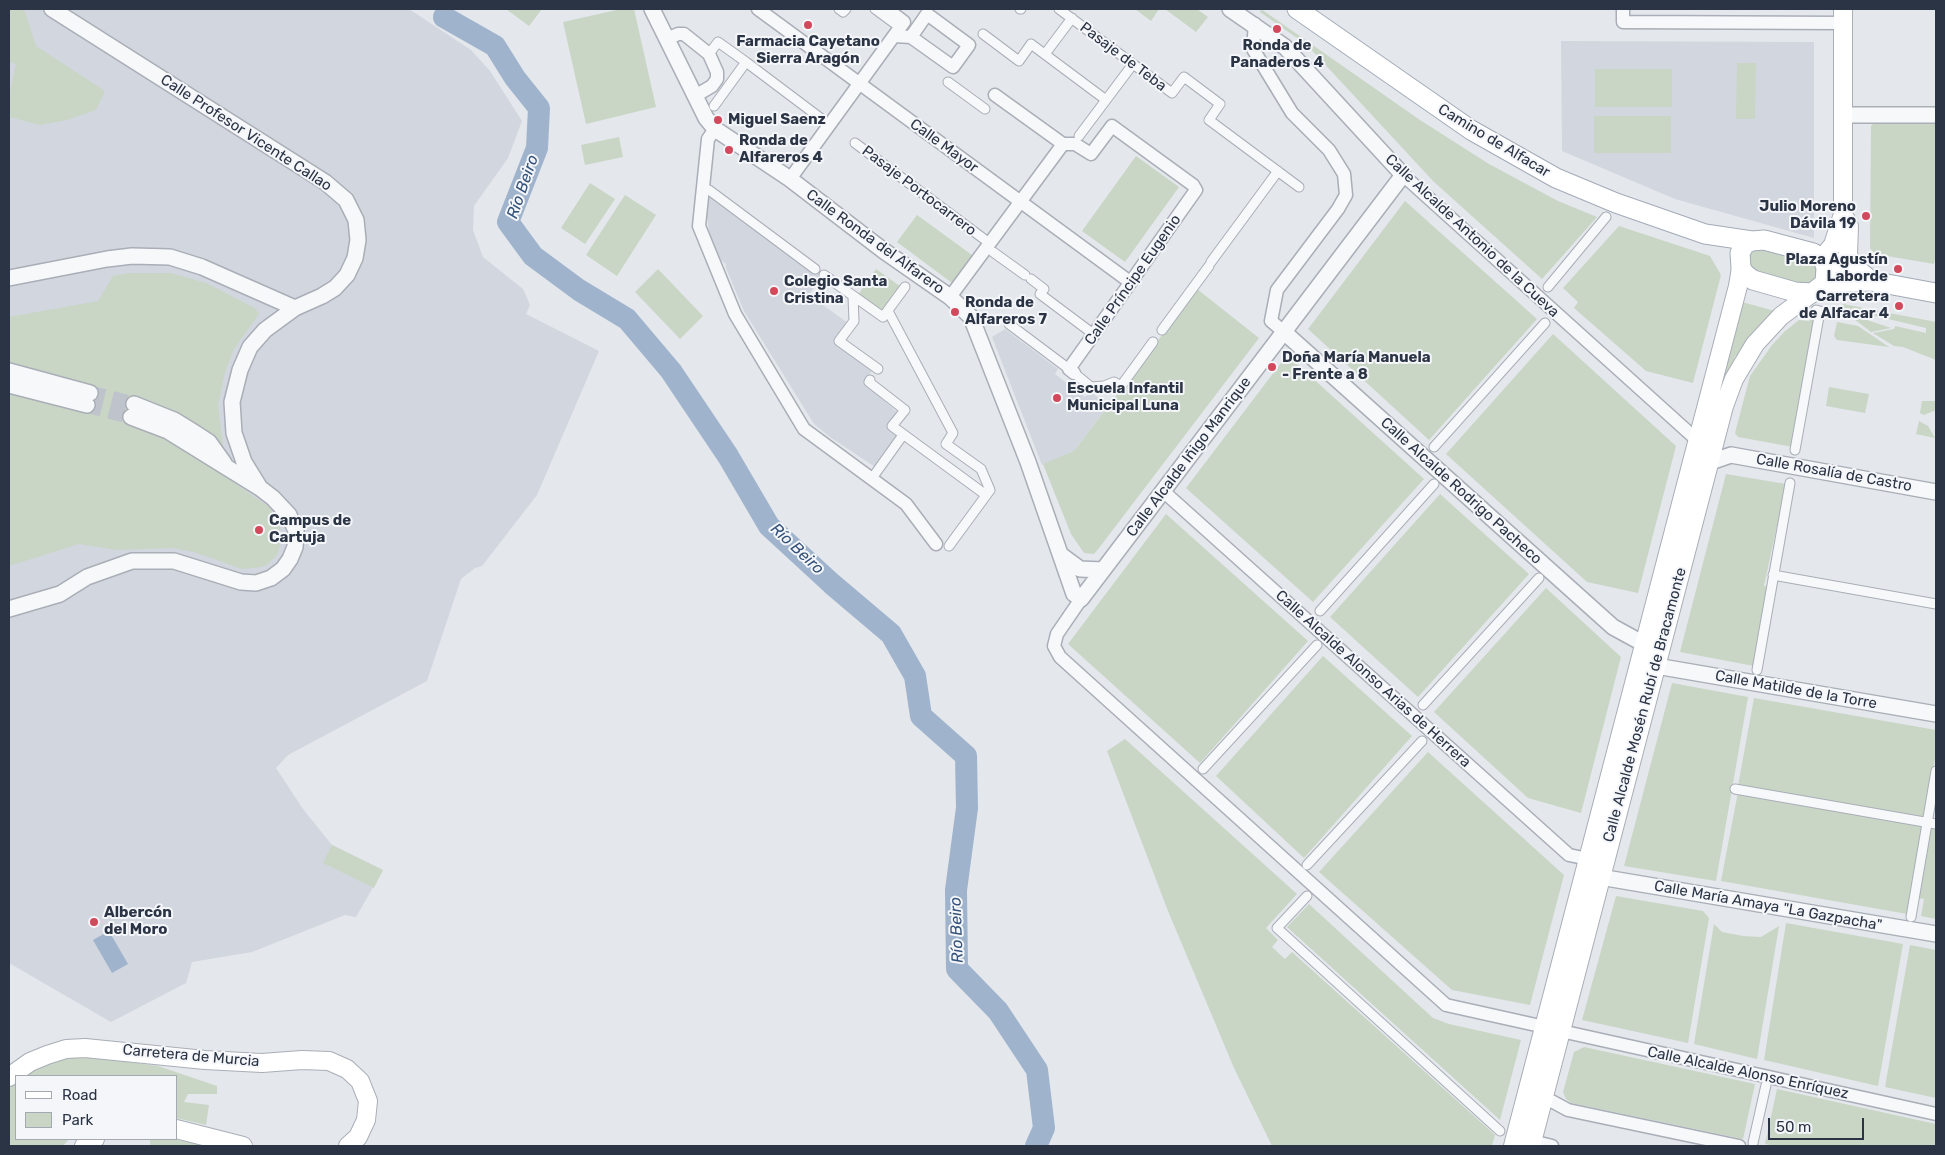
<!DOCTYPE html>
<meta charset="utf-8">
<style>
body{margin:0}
#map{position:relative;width:1945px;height:1155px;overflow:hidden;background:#e4e7ec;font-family:Rubik,sans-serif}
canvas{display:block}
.frame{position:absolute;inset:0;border:10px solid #2b3445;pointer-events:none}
.legend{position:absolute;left:15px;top:1075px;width:162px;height:65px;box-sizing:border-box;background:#f4f6f9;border:1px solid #a4a8b1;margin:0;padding:6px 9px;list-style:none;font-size:15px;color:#2b3445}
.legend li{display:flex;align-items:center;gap:10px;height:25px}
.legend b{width:25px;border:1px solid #a4a8b1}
.scale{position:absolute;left:1768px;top:1118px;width:96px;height:22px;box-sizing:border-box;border:2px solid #2b3445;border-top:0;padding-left:6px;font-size:15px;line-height:18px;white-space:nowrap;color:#2b3445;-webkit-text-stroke:4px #f4f6f9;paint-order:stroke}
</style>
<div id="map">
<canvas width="1945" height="1155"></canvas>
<div class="frame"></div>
<ul class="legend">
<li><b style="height:6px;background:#fff"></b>Road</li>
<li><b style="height:14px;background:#c9d6c5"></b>Park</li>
</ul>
<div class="scale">50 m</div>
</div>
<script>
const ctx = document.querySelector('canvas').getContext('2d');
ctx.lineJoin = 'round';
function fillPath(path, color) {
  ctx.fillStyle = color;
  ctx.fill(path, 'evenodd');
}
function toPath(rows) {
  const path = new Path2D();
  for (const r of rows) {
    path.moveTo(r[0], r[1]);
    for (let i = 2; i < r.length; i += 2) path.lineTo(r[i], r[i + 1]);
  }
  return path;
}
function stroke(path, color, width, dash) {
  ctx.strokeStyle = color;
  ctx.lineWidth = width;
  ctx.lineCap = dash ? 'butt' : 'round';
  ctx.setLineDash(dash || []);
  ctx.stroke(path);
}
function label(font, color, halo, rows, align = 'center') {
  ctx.font = font + ' Rubik,sans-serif';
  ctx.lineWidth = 4;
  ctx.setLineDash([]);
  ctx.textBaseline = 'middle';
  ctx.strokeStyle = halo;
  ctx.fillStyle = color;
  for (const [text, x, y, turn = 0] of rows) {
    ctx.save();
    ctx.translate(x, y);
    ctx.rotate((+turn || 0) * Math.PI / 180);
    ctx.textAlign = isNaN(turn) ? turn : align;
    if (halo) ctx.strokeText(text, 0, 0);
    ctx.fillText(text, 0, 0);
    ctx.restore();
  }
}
fillPath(toPath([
 [9,9,409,9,471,50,490,71,522,121,508,158,474,206,473,230,483,257,523,289,530,305,526,314,599,351,537,495,482,566,475,568,461,579,427,681,288,755,276,768,303,809,332,845,383,870,356,917,345,915,252,952,192,962,186,983,111,1022,9,963],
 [1561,41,1814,42,1814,238,1675,199,1562,151],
 [710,193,822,276,809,295,848,323,834,343,872,371,864,383,897,412,887,428,897,436,875,467,830,437,814,424,744,311,726,268,726,264,721,260,709,231,706,209],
 [1005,329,1058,369,1055,374,1085,397,1090,391,1108,406,1074,451,1042,465,992,337]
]), '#d2d6de');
fillPath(toPath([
 [9,9,24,9,36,46,105,91,96,110,67,120,40,125,9,117,9,96,16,64,9,62],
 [506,9,542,9,529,26],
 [621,9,634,9,656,107,586,124,563,22],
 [1135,9,1159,9,1151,21],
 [1165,9,1197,9,1208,17,1196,32],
 [1261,9,1420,120,1489,164,1558,201,1597,217,1542,279,1433,181,1307,45,1260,12],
 [1737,63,1756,63,1755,119,1736,119],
 [1595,69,1672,69,1672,107,1595,107],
 [1594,116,1671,116,1671,153,1594,153],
 [1873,124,1936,124,1936,253,1934,264,1875,254,1870,248,1871,126],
 [619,137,623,157,585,165,581,145],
 [1136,156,1179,187,1125,262,1082,231],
 [590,183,615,199,585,244,561,228],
 [625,195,656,215,617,276,586,255],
 [1405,201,1537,319,1429,440,1308,329],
 [917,215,972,255,952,283,897,242],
 [1619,226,1710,256,1721,275,1693,383,1646,371,1574,308,1578,302,1563,288],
 [1762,248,1811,262,1818,270,1818,276,1815,281,1805,285,1755,271,1748,263,1748,257,1756,249],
 [658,269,703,316,680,339,635,292],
 [876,269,901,287,883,313,858,295],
 [129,273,171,273,206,283,255,308,259,314,234,349,225,372,218,405,227,478,269,507,280,522,280,546,277,555,269,563,262,567,242,569,194,552,172,548,117,550,79,544,9,566,9,317,98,301,113,276],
 [1197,289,1259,338,1099,548,1094,554,1084,553,1071,534,1043,464,1074,451],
 [1742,302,1775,311,1764,321,1735,357,1719,399,1714,398],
 [1843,304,1936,322,1936,360,1903,347,1894,346,1873,333,1894,329,1895,326,1926,333,1926,328,1842,308],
 [1846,313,1891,328,1871,332],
 [1815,316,1793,447,1738,437,1735,433,1750,376,1772,345,1784,332,1799,320,1809,321],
 [1837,322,1858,326,1889,347,1837,340,1834,336],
 [1553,334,1676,446,1638,593,1587,582,1446,454],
 [1287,355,1424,479,1313,602,1186,488],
 [1829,387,1869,394,1865,413,1826,406],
 [1922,401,1936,401,1936,410,1924,415,1920,413],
 [1919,421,1928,426,1935,438,1916,434],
 [1726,474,1786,484,1764,586,1768,587,1754,666,1680,652],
 [1440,494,1529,574,1418,697,1330,617],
 [1166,514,1308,641,1200,763,1068,644],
 [1546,588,1621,657,1581,813,1528,798,1434,712],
 [1323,656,1412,736,1304,858,1216,776],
 [1672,683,1748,697,1716,881,1624,866],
 [1754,698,1936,730,1936,752,1925,819,1738,786],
 [1125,739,1297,894,1266,928,1278,940,1272,947,1285,959,1292,952,1495,1135,1492,1146,1272,1146,1234,1068,1168,911,1107,751],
 [1428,752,1564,875,1530,1005,1452,990,1319,872],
 [1738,792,1919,824,1923,827,1907,914,1721,881],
 [1930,826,1936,827,1936,919,1921,916,1924,899,1916,898],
 [332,845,383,870,374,888,323,863],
 [1616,896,1703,911,1709,918,1688,1043,1582,1020],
 [1309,904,1433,1018,1449,1024,1521,1040,1500,1120,1287,927],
 [1786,923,1903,944,1878,1086,1764,1060],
 [1714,924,1722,932,1743,936,1761,937,1779,926,1757,1059,1694,1044],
 [1910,945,1936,950,1936,1098,1885,1087],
 [1584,1047,1755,1084,1743,1139,1571,1103,1566,1099,1563,1092,1574,1052],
 [85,1056,158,1066,217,1086,217,1094,188,1094,184,1102,209,1105,206,1125,176,1118,176,1076,23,1076,61,1058],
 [16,1081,16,1139,69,1139,63,1146,9,1146,9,1086],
 [1777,1089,1936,1124,1936,1146,1775,1146,1765,1144],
 [150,1139,173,1139,206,1146,150,1146]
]), '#c9d6c5');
fillPath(toPath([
 [109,931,128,964,112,973,93,940]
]), '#9fb4cc');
stroke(toPath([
 [444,17,495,46,515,78,539,108,537,148,508,222,533,256,579,290,627,319,671,371,728,456,769,526,832,584,891,634,915,676,921,716,966,756,967,808,956,890,957,969,998,1011,1037,1070,1044,1128,1036,1146]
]), '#9fb4cc', 22);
stroke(toPath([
 [90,393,134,404],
 [87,405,131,417]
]), '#bfc3cb', 15, [15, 8]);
const pedestrian = toPath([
 [839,9,843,12,846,9],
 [875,9,894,23],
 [1020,9,1021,9],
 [1059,9,1172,93,1184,77,1220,104,1209,120,1299,187],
 [983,34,1019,61,1031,44,1106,100],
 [712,50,718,42,746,62],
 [1045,54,1072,18],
 [948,82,985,109],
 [714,106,746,62,823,120],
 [1079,136,1133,64],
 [855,143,984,239],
 [709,190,815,269],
 [993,252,1025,275],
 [1211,262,1278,171],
 [824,275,883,317,905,287],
 [1031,279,1044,289,1040,294,1088,330],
 [1548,287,1606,217],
 [853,297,854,321,839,341,878,369],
 [888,311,953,433,946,444,981,469,990,490,949,546],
 [1009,324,1069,369],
 [1162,330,1209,266],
 [1074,373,1091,387,1104,386,1114,382,1121,386,1153,342],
 [870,380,869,382,905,410,892,426,986,495],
 [1434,447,1545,323],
 [1795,450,1820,311,1816,310],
 [875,474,903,435],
 [1773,575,1936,604],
 [1320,611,1434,484],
 [1757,670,1790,483],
 [1423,705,1539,578],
 [1203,769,1317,645],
 [1735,789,1936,824],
 [1307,865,1422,741],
 [1307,896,1277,928,1500,1131],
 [1911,917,1936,771],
 [1753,1143,1766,1085]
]);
const minor = toPath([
 [758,9,1130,282],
 [1623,9,1623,22,1843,23],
 [1255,24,1253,49,1292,113,1329,150,1344,174,1346,195,1338,209,1277,290,1271,321,1284,332],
 [894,36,911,37,953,67,969,45,927,14,911,37],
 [667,39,678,34,684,34,709,54,717,72,717,79,712,86,695,96],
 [995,95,1063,144,1075,144,1091,154,1112,126,1193,185,1196,190,1069,369,1074,373],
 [715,129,708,139,699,226,735,314,804,429,906,504,936,544],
 [1403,175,1697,440],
 [790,179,904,22,887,9],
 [950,297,1063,144],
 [1163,491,1569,855,1588,859],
 [1081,599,1057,634,1054,646,1060,657,1446,1005,1545,1027],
 [1561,1031,1936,1114],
 [1544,1097,1568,1110,1739,1146],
 [1532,1141,1552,1146]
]);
const tertiary = toPath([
 [52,9,325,182,346,200,356,220,358,240,355,258,347,275,335,288,322,296,295,308,265,330,250,347,240,370,232,402,234,433,244,462,260,488],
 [652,9,706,118,715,129,790,179,884,251,950,297,971,317,1028,462,1074,594,1081,599,1403,175,1285,47,1230,9],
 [1843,115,1936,115],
 [9,278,107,259,132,256,170,257,202,267,295,308],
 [1284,332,1613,627,1644,644],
 [9,371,90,393],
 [9,385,87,405],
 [134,404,174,420,195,433,209,442,224,463],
 [1708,463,1731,455,1936,492],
 [1061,555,1080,569,1103,570],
 [9,609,60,594,87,577,132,561,174,561,241,582,256,583,271,578,283,569,290,559,295,547,296,531,289,515,273,498,260,488,168,431,131,417],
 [1656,666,1936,714],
 [1600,877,1936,934]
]);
const secondary = toPath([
 [1843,214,1849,226,1848,254,1852,265],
 [1822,258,1833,245,1843,214,1843,9],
 [9,1077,30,1062,47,1055,66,1049,85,1048,205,1060,262,1063,302,1060,329,1061,347,1069,360,1081,368,1101,366,1120,358,1137,348,1146],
 [176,1129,243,1146],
 [84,1146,95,1139],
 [1513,1146,1738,286,1741,268],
 [1531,1146,1724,406,1734,379,1755,344,1781,316,1812,293]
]);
const primary = toPath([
 [1297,9,1471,130,1556,178,1616,203,1705,234,1752,241],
 [1764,240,1813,253,1822,258,1826,267,1825,283,1812,293,1795,292,1753,280,1745,274,1741,268,1740,253,1745,244,1752,241,1764,240],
 [1824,261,1852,265,1871,281],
 [1825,283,1871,281,1936,293]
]);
stroke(pedestrian, '#a9aeb7', 11);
stroke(minor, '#a9aeb7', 15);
stroke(tertiary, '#a9aeb7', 18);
stroke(secondary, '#a9aeb7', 20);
stroke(primary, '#a3abb8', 21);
stroke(pedestrian, '#f7f8fa', 9);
stroke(minor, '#f7f8fa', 12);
stroke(tertiary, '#f7f8fa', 15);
stroke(secondary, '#fff', 18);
stroke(primary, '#fff', 19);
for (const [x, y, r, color] of [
 [808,25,5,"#d1495b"],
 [1277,29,5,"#d1495b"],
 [718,120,5,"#d1495b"],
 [729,150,5,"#d1495b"],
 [1866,216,5,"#d1495b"],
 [1898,269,5,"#d1495b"],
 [774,291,5,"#d1495b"],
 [1899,306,5,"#d1495b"],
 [955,312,5,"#d1495b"],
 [1272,367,5,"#d1495b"],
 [1057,398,5,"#d1495b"],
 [259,530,5,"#d1495b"],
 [94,922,5,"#d1495b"]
]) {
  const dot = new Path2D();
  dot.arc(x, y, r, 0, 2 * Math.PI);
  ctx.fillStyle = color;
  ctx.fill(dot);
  stroke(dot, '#f4f6f9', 2);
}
label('bold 15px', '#2b3445', '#f4f6f9', [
 ["Farmacia Cayetano",808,42,"center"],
 ["Sierra Aragón",808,59,"center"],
 ["Ronda de",1277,46,"center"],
 ["Panaderos 4",1277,63,"center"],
 ["Miguel Saenz",728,120],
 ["Ronda de",739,141],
 ["Alfareros 4",739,158],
 ["Julio Moreno",1856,207,"right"],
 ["Dávila 19",1856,224,"right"],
 ["Plaza Agustín",1888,260,"right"],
 ["Laborde",1888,277,"right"],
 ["Colegio Santa",784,282],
 ["Cristina",784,299],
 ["Carretera",1889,297,"right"],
 ["de Alfacar 4",1889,314,"right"],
 ["Ronda de",965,303],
 ["Alfareros 7",965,320],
 ["Doña María Manuela",1282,358],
 ["- Frente a 8",1282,375],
 ["Escuela Infantil",1067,389],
 ["Municipal Luna",1067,406],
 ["Campus de",269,521],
 ["Cartuja",269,538],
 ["Albercón",104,913],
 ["del Moro",104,930]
], 'left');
label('15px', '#2b3445', '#f4f6f9', [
 ["Pasaje de Teba",1123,57,37],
 ["Calle Profesor Vicente Callao",246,133,33],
 ["Camino de Alfacar",1494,141,31],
 ["Calle Mayor",944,146,36],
 ["Pasaje Portocarrero",919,191,37],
 ["Calle Alcalde Antonio de la Cueva",1472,236,43],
 ["Calle Ronda del Alfarero",875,242,36],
 ["Calle Príncipe Eugenio",1133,280,-55],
 ["Calle Alcalde Iñigo Manrique",1189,457,-53],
 ["Calle Rosalía de Castro",1834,473,10],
 ["Calle Alcalde Rodrigo Pacheco",1461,491,42],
 ["Calle Alcalde Alonso Arias de Herrera",1373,679,42],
 ["Calle Matilde de la Torre",1796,690,10],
 ["Calle Alcalde Mosén Rubí de Bracamonte",1645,705,-75],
 ["Calle María Amaya \"La Gazpacha\"",1768,906,10],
 ["Carretera de Murcia",191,1056,5],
 ["Calle Alcalde Alonso Enríquez",1748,1073,12]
]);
label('italic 16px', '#34527a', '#f4f6f9', [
 ["Río Beiro",523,187,-71],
 ["Río Beiro",797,549,43],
 ["Río Beiro",957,930,-92]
]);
</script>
